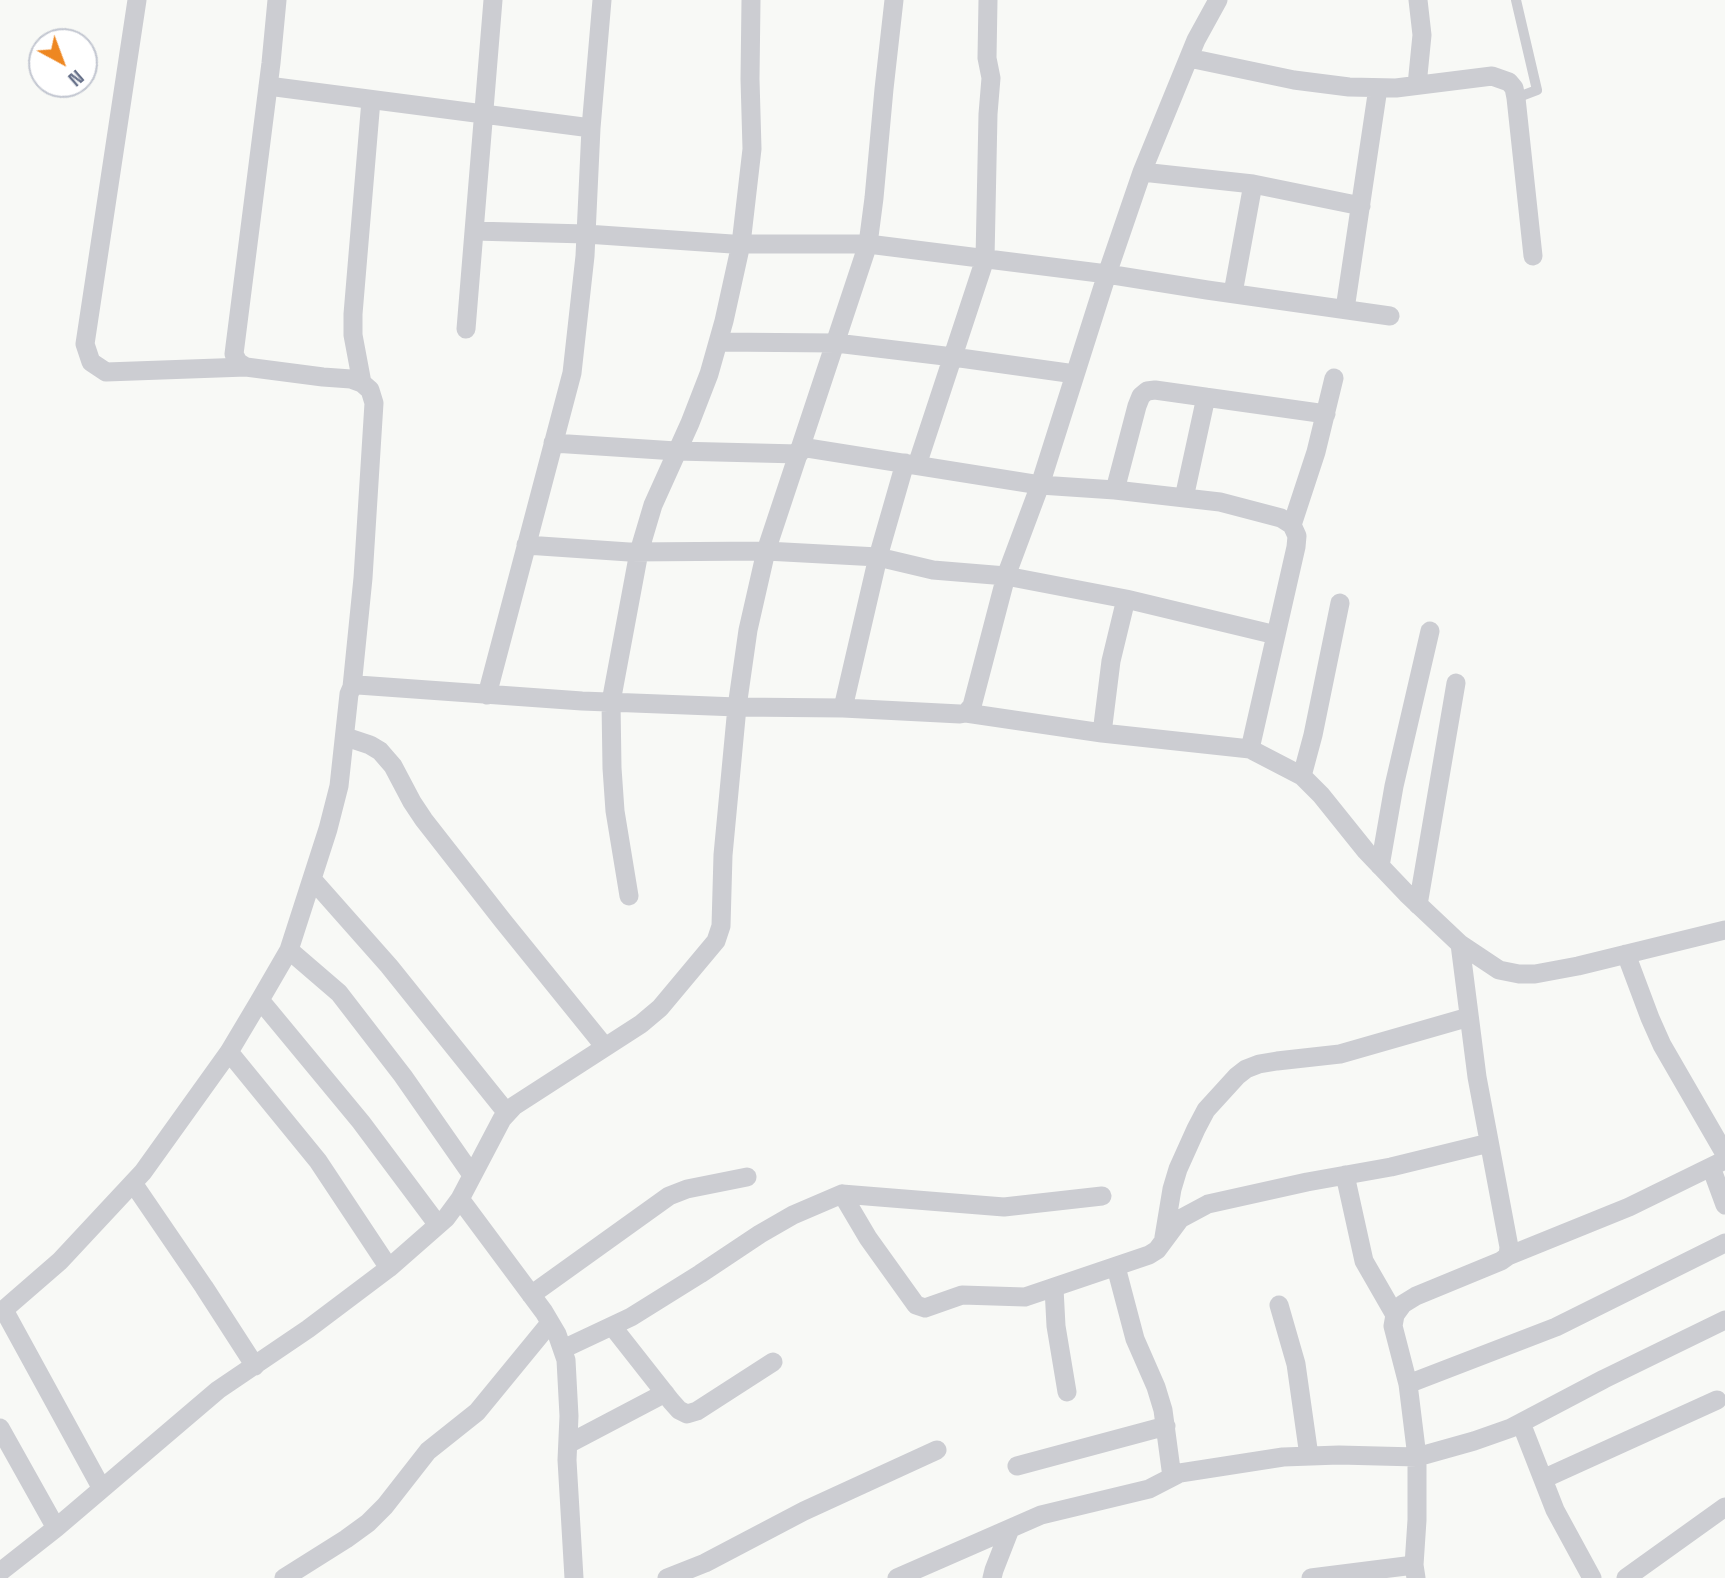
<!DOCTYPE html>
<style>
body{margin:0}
#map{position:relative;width:1725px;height:1578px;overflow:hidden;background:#f8f9f6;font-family:"Space Grotesk",sans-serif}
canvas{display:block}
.north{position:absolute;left:28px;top:28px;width:70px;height:70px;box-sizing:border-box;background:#fff;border:2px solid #c2c6d0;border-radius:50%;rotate:139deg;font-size:19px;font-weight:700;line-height:28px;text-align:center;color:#667089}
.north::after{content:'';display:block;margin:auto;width:24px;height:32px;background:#ee8721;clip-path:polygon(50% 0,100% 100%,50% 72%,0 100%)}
</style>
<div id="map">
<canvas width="1725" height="1578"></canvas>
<div class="north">N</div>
</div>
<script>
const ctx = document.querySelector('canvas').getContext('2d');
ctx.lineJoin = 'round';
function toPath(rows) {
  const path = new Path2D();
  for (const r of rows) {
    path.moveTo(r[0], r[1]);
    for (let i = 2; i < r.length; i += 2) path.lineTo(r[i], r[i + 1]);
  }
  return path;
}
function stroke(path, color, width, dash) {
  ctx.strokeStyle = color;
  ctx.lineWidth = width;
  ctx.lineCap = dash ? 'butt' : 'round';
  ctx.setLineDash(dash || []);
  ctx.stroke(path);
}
stroke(toPath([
 [1516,98,1537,90,1516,0]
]), '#cccdd2', 10);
stroke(toPath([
 [137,0,85,344,91,362,106,372,246,367],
 [277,0,271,63,234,354,238,362,246,367,323,377,351,379,362,383,370,390,374,403,363,578,352,687],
 [1189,58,1294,80,1349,87,1396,88,1492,76,1509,82,1514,88,1516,98,1533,256],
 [1417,85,1422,35,1418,0],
 [268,86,591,128],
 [1142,172,1253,184,1361,206],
 [474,231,586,234,732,244,868,244,1107,274,1207,290,1390,316],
 [1233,293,1253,184],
 [1345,309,1378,88],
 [466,329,493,0],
 [718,342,836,343,953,357,1075,374],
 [362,383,353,335,353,314,371,100],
 [553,443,676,451,799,454],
 [801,447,1040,485,1115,490,1220,502,1281,518,1292,525,1297,536,1296,547,1250,749],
 [917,465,985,259,988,114,991,78,987,58,988,0],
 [1115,490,1137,406,1141,396,1147,391,1155,390,1326,414],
 [1184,498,1206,397],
 [1292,525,1316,452,1334,378],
 [526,545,629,552,766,551,878,557,933,570,1006,576,1126,599,1276,635],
 [487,695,572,373,585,256,591,128,602,0],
 [843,708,878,557,905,463],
 [966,713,1102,733,1250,749,1302,776,1321,795,1366,851,1407,894,1460,944,1499,970,1519,974,1535,974,1578,966,1725,930],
 [1102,733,1111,661,1126,599],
 [346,737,370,745,380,751,393,766,412,802,424,820,503,921,605,1047],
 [1302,776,1313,735,1340,603],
 [1380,866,1394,786,1430,631],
 [312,879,389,966,507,1113],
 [629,896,615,811,612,768,611,702,639,552,653,505,690,423,709,374,724,321,741,244,752,149,750,79,751,0],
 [1418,905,1456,683],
 [289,950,339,993,403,1076,472,1175],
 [1626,954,1650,1018,1662,1045,1725,1154],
 [260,1000,361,1122,438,1225],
 [229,1052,318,1161,389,1268],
 [1711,1167,1725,1205],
 [1345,1175,1364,1261,1395,1315],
 [133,1183,204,1287,255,1366],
 [842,1194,868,1238,916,1305,925,1308,962,1295,1025,1297,1149,1255,1157,1250,1180,1219,1208,1204,1307,1182,1391,1167,1489,1143],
 [460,1199,544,1312,557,1334,566,1360,569,1416,567,1460,574,1578],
 [1164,1237,1172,1189,1178,1169,1196,1129,1206,1110,1237,1076,1246,1069,1259,1064,1277,1061,1340,1054,1469,1017],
 [1508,1256,1629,1207,1725,1160],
 [1116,1267,1135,1339,1156,1387,1163,1410,1172,1477],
 [1054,1288,1056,1326,1067,1392],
 [531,1295,669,1196,687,1189,747,1177],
 [1279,1305,1296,1364,1309,1456],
 [4,1310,102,1489],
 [0,1313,60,1261,143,1172,229,1052,260,1000,289,950,328,829,339,786,349,694,352,687,358,685,582,701,737,707,843,708,960,714,966,713,972,706,1006,576,1040,485,1107,274,1142,172,1196,40,1218,0],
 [612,1326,671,1401,679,1410,687,1414,697,1411,773,1362],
 [563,1349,631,1317,700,1274,760,1234,793,1215,842,1194,1004,1207,1102,1196],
 [1408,1384,1556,1327,1725,1243],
 [1521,1423,1555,1510,1592,1578],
 [0,1428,56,1528],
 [568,1444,665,1393],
 [1017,1466,1166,1426],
 [1543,1479,1717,1400],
 [0,1572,56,1528,218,1390,308,1329,389,1268,446,1218,460,1199,502,1119,514,1106,641,1024,660,1008,716,941,721,926,723,855,737,707,748,630,766,551,868,244,874,198,884,89,894,0],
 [284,1578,346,1539,368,1523,385,1506,428,1451,477,1412,550,1323],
 [667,1578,705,1563,804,1511,937,1450],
 [897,1578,1041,1515,1149,1489,1180,1473,1283,1457,1339,1455,1417,1457,1474,1441,1511,1428,1604,1379,1725,1320],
 [992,1578,994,1570,1010,1529],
 [1311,1578,1414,1565],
 [1416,1578,1414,1565,1417,1520,1417,1457,1408,1384,1393,1326,1395,1315,1403,1304,1416,1296,1501,1261,1508,1256,1509,1247,1477,1077,1460,944],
 [1626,1578,1725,1507]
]), '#cccdd2', 19);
</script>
